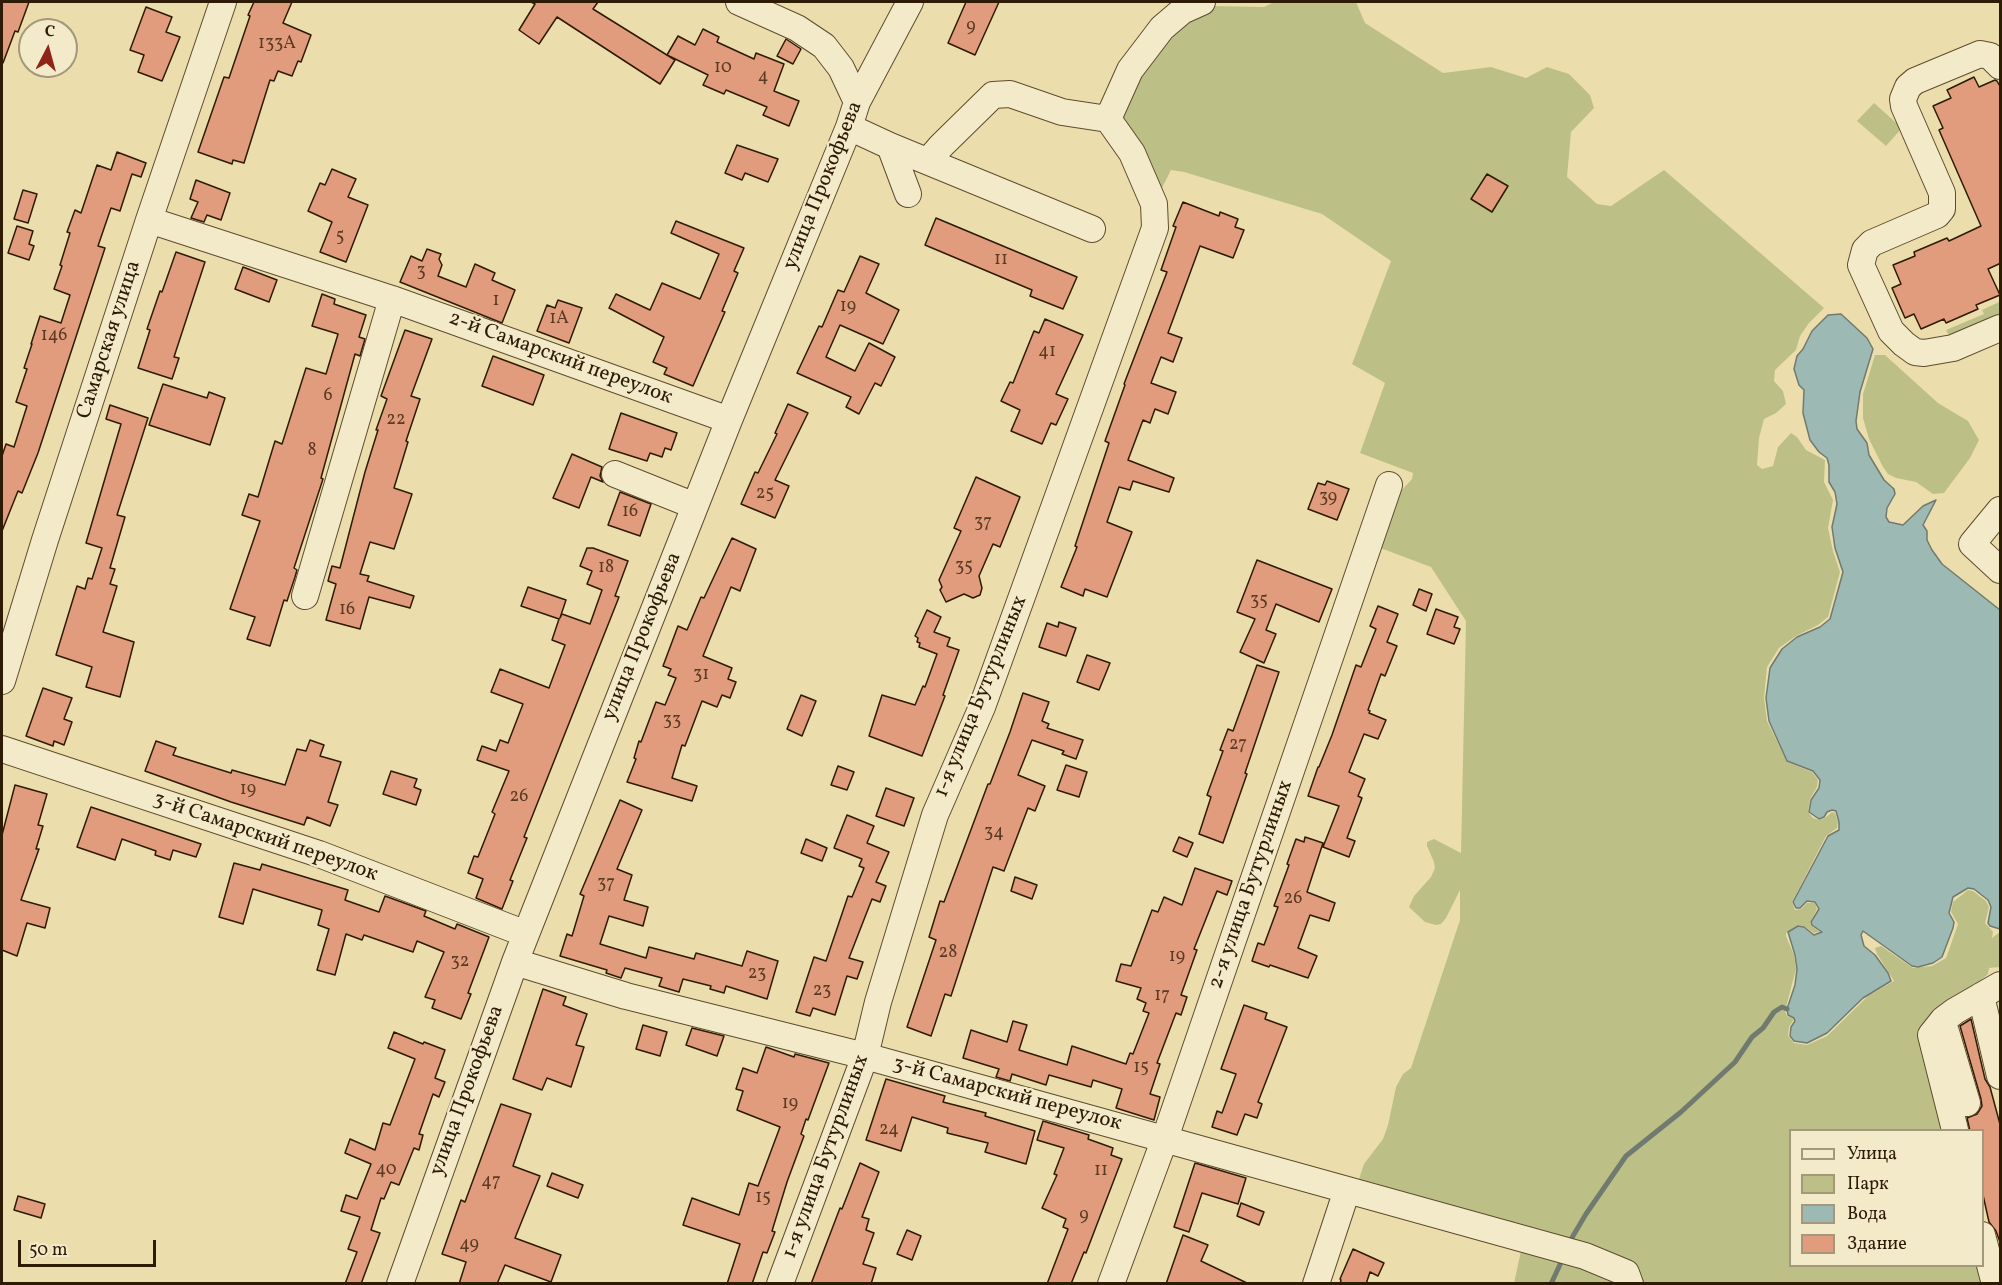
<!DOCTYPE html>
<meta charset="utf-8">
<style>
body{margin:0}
#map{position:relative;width:2002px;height:1285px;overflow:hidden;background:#ecdeac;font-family:Vollkorn,serif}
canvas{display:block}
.frame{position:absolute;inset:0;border:3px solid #2e1b05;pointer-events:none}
.legend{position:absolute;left:1789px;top:1129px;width:195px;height:138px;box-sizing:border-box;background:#f3eac9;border:2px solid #a4977b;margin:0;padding:8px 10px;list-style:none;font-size:18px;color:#2e1b05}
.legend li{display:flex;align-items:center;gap:12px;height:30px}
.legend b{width:30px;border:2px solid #a4977b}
.north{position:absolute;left:18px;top:18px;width:60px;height:60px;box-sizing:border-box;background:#f3eac9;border:2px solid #a4977b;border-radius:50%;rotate:6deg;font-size:16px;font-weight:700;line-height:24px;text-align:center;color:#2e1b05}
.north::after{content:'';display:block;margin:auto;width:21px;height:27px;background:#8f2418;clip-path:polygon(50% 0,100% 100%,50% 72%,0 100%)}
.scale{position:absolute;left:18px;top:1240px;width:138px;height:27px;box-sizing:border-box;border:3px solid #2e1b05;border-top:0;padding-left:8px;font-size:18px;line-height:21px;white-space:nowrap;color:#2e1b05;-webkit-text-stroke:4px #f3eac9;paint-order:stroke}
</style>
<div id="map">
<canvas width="2002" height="1285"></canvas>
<div class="frame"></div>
<ul class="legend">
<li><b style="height:8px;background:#f3eac9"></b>Улица</li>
<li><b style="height:16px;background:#bcc087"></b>Парк</li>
<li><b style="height:16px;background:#9db9b4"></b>Вода</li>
<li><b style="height:16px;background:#e19b7d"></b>Здание</li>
</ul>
<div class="north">С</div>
<div class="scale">50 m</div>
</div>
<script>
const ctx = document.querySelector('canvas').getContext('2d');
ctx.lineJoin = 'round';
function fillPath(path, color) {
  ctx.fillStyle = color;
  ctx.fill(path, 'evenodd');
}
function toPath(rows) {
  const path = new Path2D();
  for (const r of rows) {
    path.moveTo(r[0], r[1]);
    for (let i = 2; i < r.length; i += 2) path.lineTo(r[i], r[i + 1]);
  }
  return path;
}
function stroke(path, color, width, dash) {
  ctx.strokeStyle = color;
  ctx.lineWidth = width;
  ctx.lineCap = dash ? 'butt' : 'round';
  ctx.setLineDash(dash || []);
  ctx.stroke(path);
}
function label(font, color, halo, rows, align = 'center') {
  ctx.font = font + ' Vollkorn,serif';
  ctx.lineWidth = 4.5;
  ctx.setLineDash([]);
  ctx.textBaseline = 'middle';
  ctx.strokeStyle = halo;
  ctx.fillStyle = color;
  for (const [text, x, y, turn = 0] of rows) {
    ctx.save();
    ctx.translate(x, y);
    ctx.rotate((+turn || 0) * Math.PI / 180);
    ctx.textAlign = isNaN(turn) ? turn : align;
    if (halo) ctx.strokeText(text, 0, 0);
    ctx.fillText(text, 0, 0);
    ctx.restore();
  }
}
fillPath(toPath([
 [1274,2,1356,2,1365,23,1443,73,1491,67,1526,78,1547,67,1569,74,1590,95,1594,108,1571,132,1567,177,1597,204,1611,206,1664,170,1824,308,1809,323,1800,336,1796,350,1775,370,1774,381,1783,391,1786,404,1776,413,1764,419,1759,438,1757,465,1762,469,1773,466,1778,447,1791,433,1797,437,1806,450,1825,460,1824,482,1833,500,1828,528,1833,551,1840,572,1828,617,1818,625,1796,636,1779,648,1767,667,1764,698,1767,721,1787,762,1812,772,1818,780,1817,787,1810,799,1808,812,1813,818,1819,820,1825,818,1832,812,1835,813,1838,822,1837,828,1826,836,1792,902,1795,910,1801,909,1807,903,1815,903,1817,909,1810,922,1811,925,1820,932,1814,933,1804,926,1798,925,1786,933,1786,936,1794,955,1796,969,1785,1011,1787,1016,1794,1019,1789,1027,1788,1036,1794,1043,1807,1045,1827,1036,1868,996,1894,981,1877,954,1875,948,1881,946,1913,968,1932,966,1946,958,1958,924,1951,912,1953,902,1968,890,1973,891,1986,901,1989,907,1985,923,1993,932,1992,938,2000,932,2000,967,1989,968,1988,974,1923,1031,1949,1130,1790,1130,1790,1266,1982,1266,1990,1283,1514,1283,1521,1251,1358,1182,1364,1164,1383,1139,1388,1125,1396,1087,1403,1074,1411,1068,1460,920,1460,890,1446,918,1441,924,1436,925,1425,922,1409,907,1414,896,1431,877,1435,868,1434,862,1427,846,1427,842,1434,839,1461,853,1466,621,1431,567,1375,546,1387,506,1412,479,1413,473,1360,453,1385,383,1352,364,1391,261,1322,214,1184,172,1171,170,1159,194,1120,121,1123,99,1176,24,1212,6,1264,7],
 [1874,103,1902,128,1886,146,1857,121],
 [1999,302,2000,319,1951,339,1946,330,1984,314,1982,310],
 [1875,355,1885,355,1938,403,1968,421,1979,440,1970,458,1944,493,1933,494,1916,482,1896,478,1888,474,1883,467,1869,439,1863,418,1863,394]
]), '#bcc087');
const water = toPath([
 [1841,314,1867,338,1873,349,1860,392,1856,421,1857,429,1867,443,1869,455,1884,480,1894,489,1895,494,1887,508,1886,517,1889,522,1903,525,1923,506,1936,500,1923,525,1927,531,1927,540,1932,550,1942,564,2000,610,2000,929,1990,926,1988,923,1991,907,1988,900,1974,889,1968,888,1953,897,1949,913,1954,922,1953,928,1942,957,1933,963,1918,967,1912,966,1863,931,1861,935,1864,946,1875,955,1888,973,1891,981,1863,998,1827,1033,1807,1043,1794,1041,1790,1036,1791,1027,1795,1021,1794,1018,1788,1015,1787,1009,1795,985,1797,969,1795,955,1788,932,1798,926,1804,927,1814,935,1822,932,1812,925,1811,922,1819,909,1815,902,1807,901,1800,908,1796,908,1793,902,1828,836,1839,830,1839,822,1836,811,1832,810,1827,812,1824,817,1819,819,1809,812,1811,800,1819,788,1820,780,1813,771,1787,761,1769,721,1766,698,1770,668,1782,649,1797,637,1820,627,1830,619,1843,572,1835,548,1832,527,1837,504,1835,492,1829,482,1829,465,1827,458,1819,452,1810,440,1803,413,1804,390,1799,385,1794,369,1797,356,1803,349,1812,331,1828,315,1841,314]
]);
fillPath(water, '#9db9b4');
stroke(water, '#717a6e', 1.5);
stroke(toPath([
 [1570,1241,1586,1214,1626,1156,1681,1112,1735,1062,1752,1037,1763,1028,1774,1012,1782,1007,1787,1009],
 [1551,1284,1563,1258]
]), '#717a6e', 5);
const building = toPath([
 [2,2,29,2,18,32,15,31,3,63,2,63,2,2],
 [254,2,292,2,283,23,311,35,301,62,298,61,292,76,278,71,274,81,270,80,244,163,233,160,232,164,198,152,224,77,229,78,250,16,248,15,254,2],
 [531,2,598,2,593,9,675,60,660,84,557,17,539,44,519,30,535,4,531,2],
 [966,2,999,2,975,55,948,43,966,2],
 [146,7,172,17,166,32,180,37,162,81,138,72,144,55,130,50,146,7],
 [703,29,719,37,717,42,754,59,756,53,784,64,774,91,799,101,789,126,763,115,767,107,726,90,724,94,703,85,708,75,667,55,678,36,695,45,703,29],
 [786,39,801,49,793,64,777,56,786,39],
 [1974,77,1979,87,1995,80,1997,81,2001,88,2001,263,1988,269,2000,295,1976,305,1978,309,1946,323,1944,319,1921,329,1914,314,1905,318,1892,288,1901,284,1893,265,1915,256,1914,252,1947,238,1949,241,1981,226,1939,130,1943,128,1933,106,1951,98,1947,90,1974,77],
 [737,145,778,159,768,182,745,173,742,180,725,173,737,145],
 [117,152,146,163,141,177,132,174,120,211,111,208,98,246,105,248,38,453,22,493,18,491,2,531,2,456,6,444,14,447,27,406,16,402,27,369,24,368,32,344,31,344,40,316,61,323,70,295,54,289,62,266,60,265,70,233,67,232,75,210,81,213,97,165,111,170,117,152],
 [332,169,356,179,348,197,368,205,346,262,320,252,332,222,308,211,320,183,325,185,332,169],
 [1487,174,1508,186,1492,212,1471,199,1487,174],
 [196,180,230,193,221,220,207,215,204,222,191,218,198,202,190,199,196,180],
 [23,190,37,194,28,223,14,219,23,190],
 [1183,202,1219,216,1220,212,1238,219,1235,227,1244,230,1233,258,1200,246,1168,333,1182,338,1173,362,1161,357,1151,383,1176,392,1168,414,1155,409,1150,423,1143,420,1128,460,1174,478,1169,492,1133,481,1130,490,1119,487,1107,522,1132,532,1107,597,1085,589,1083,596,1061,587,1077,547,1075,546,1109,443,1105,441,1125,385,1124,384,1167,272,1161,270,1176,227,1173,226,1183,202],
 [936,218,1077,277,1063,309,1030,296,1032,290,925,245,936,218],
 [676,221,744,248,734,271,738,273,722,311,725,312,693,386,664,374,667,368,653,362,664,337,609,308,616,294,650,310,662,283,700,299,719,254,671,233,676,221],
 [17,226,33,231,29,244,34,246,29,260,8,253,17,226],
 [427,249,441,254,439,259,442,265,438,276,466,287,475,264,495,273,492,280,515,290,502,323,400,282,411,256,422,261,427,249],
 [176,252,205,262,174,357,179,358,172,379,138,368,150,330,147,329,160,291,162,292,176,252],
 [860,256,879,264,866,293,899,310,883,344,840,325,826,357,855,371,869,343,895,357,881,386,875,383,859,414,846,407,851,397,797,373,819,326,822,327,838,290,844,292,860,256],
 [243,267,277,280,269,302,235,289,243,267],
 [322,294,335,299,334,304,366,315,359,337,365,339,360,356,355,354,321,478,323,479,294,568,297,570,295,577,287,601,284,600,270,646,247,639,255,617,230,609,260,521,242,515,249,494,258,497,275,441,282,444,306,368,326,374,338,334,312,326,322,294],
 [558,300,582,308,569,343,537,331,547,305,555,308,558,300],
 [1045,319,1083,335,1056,394,1068,399,1056,425,1051,423,1042,444,1011,431,1020,410,1001,401,1010,382,1013,383,1034,331,1039,333,1045,319],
 [405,330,432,339,411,396,420,399,406,441,408,442,394,488,412,494,394,549,370,542,360,574,369,576,367,581,414,596,410,608,369,597,360,629,326,620,336,584,328,581,332,566,340,568,365,472,378,430,376,430,387,399,381,396,405,330],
 [493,356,544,375,533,405,482,386,493,356],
 [163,384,207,398,209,392,225,398,210,445,149,425,163,384],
 [788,404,808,413,775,480,789,486,775,518,741,504,755,472,758,473,777,434,775,433,788,404],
 [110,405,148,418,117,515,125,517,110,568,115,569,110,584,117,586,103,632,134,642,120,697,86,687,92,667,56,655,77,586,85,589,88,578,92,579,102,548,86,543,121,424,106,419,110,405],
 [621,413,677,433,671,450,665,448,662,457,650,453,647,461,609,449,621,413],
 [572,454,602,467,600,476,603,482,591,477,579,508,553,498,572,454],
 [976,477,1020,497,1000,547,993,544,979,576,982,588,980,595,973,598,964,594,946,602,940,590,942,587,939,580,961,531,954,528,976,477],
 [1327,481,1349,489,1337,520,1308,509,1318,483,1325,485,1327,481],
 [620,492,651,504,640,536,608,525,620,492],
 [732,538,756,549,740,591,731,587,703,656,732,668,728,679,736,682,730,698,722,695,717,707,702,701,685,746,682,745,672,778,697,786,692,801,627,782,636,759,634,758,639,741,641,742,656,702,665,705,676,678,668,675,671,669,663,666,678,626,687,630,701,597,704,598,732,538],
 [587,548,593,548,628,561,615,596,619,597,524,837,527,838,510,880,513,881,502,909,476,898,483,879,468,873,474,856,478,857,495,814,492,812,509,771,477,760,482,746,496,751,500,740,508,743,523,704,491,692,500,669,549,688,565,645,552,640,559,619,521,606,528,587,566,600,560,618,562,614,590,624,602,590,587,584,592,571,580,566,587,548],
 [1257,560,1332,589,1319,622,1276,604,1266,630,1276,634,1264,663,1240,652,1255,619,1237,612,1257,560],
 [1419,589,1432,594,1426,611,1413,605,1419,589],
 [1378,606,1398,614,1387,642,1397,646,1385,676,1381,674,1368,710,1370,711,1369,713,1386,720,1378,739,1364,734,1349,772,1365,779,1358,796,1362,798,1347,838,1355,841,1349,857,1323,847,1339,806,1308,796,1318,767,1319,767,1332,735,1356,665,1361,667,1376,629,1370,626,1378,606],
 [1436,609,1458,617,1454,627,1460,629,1454,644,1427,634,1436,609],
 [927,610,941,617,934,632,950,638,947,646,959,650,943,695,945,696,922,756,869,736,882,695,915,705,923,686,925,687,937,654,919,647,920,643,917,642,918,638,915,636,927,610],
 [1059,622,1076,628,1066,656,1039,647,1047,623,1058,627,1059,622],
 [1087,655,1110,663,1099,690,1077,682,1087,655],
 [1257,665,1279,672,1245,773,1247,774,1223,843,1199,834,1211,797,1207,795,1223,751,1220,750,1228,729,1233,731,1257,665],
 [43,688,72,698,64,719,72,722,64,745,54,741,53,746,26,736,43,688],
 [1023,693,1049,702,1042,721,1049,724,1047,728,1083,740,1076,759,1062,754,1064,751,1032,740,1018,775,1045,786,1035,811,1028,808,1004,871,993,867,951,996,945,994,931,1036,907,1027,936,940,929,937,940,901,944,902,988,784,990,784,1010,732,1023,693],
 [801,695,816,701,802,736,787,729,801,695],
 [310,740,324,745,320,756,341,762,328,802,338,805,330,826,307,817,304,825,231,802,145,771,156,741,176,748,173,755,231,773,232,770,285,785,297,749,306,751,310,740],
 [1066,765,1087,772,1079,797,1057,790,1066,765],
 [838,766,854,772,847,790,831,785,838,766],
 [391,771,417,779,414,787,421,790,416,805,383,794,391,771],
 [15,785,47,794,38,825,43,826,36,849,39,849,21,900,50,908,45,928,27,923,17,956,2,950,2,835,15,785],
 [886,788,914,798,904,826,876,816,886,788],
 [620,800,642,810,617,869,632,875,624,900,648,907,643,926,609,916,600,944,646,958,649,947,694,959,696,953,742,966,747,951,778,961,767,999,726,986,724,993,710,989,711,986,683,979,679,992,659,986,662,978,625,968,621,978,606,973,607,970,560,956,567,934,572,936,584,896,580,894,620,800],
 [91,807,201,844,196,857,173,850,170,860,155,855,156,851,122,839,115,860,77,847,91,807],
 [847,815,874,826,867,843,889,852,876,882,886,886,880,902,872,899,849,958,863,962,857,979,847,976,835,1015,813,1008,810,1016,796,1012,814,957,826,961,848,896,852,897,864,868,859,866,862,859,834,848,847,815],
 [1179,837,1193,843,1187,857,1173,851,1179,837],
 [1305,837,1323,843,1307,892,1335,903,1329,921,1310,915,1298,948,1317,956,1308,978,1270,965,1269,967,1252,961,1258,943,1264,945,1278,907,1274,906,1289,865,1287,864,1296,839,1304,842,1305,837],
 [806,839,827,848,822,861,801,853,806,839],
 [234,863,260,870,262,864,348,890,345,900,379,912,385,896,426,911,424,916,455,929,457,924,489,937,468,993,471,994,461,1019,432,1008,435,1000,425,997,444,952,417,941,413,952,364,935,362,940,346,934,335,975,317,970,329,929,318,925,322,910,253,889,243,924,219,917,234,863],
 [1195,868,1232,881,1227,895,1217,891,1194,949,1197,950,1181,995,1187,997,1181,1015,1176,1013,1157,1063,1160,1064,1150,1094,1160,1097,1154,1120,1116,1108,1122,1089,1093,1080,1091,1087,1049,1075,1046,1085,1012,1074,1010,1081,996,1077,999,1069,963,1058,971,1030,1007,1042,1013,1021,1027,1025,1019,1050,1067,1065,1072,1046,1126,1064,1130,1053,1133,1054,1149,1013,1143,1011,1146,1003,1137,999,1141,988,1116,981,1121,964,1131,966,1152,910,1158,912,1164,897,1182,905,1195,868],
 [1015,877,1037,885,1032,899,1011,891,1015,877],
 [543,989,566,997,563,1005,587,1014,576,1045,584,1047,571,1087,547,1078,542,1090,513,1079,543,989],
 [1244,1005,1267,1013,1265,1019,1287,1027,1258,1102,1262,1104,1257,1118,1245,1114,1237,1135,1212,1127,1217,1111,1222,1113,1236,1074,1221,1069,1244,1005],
 [1971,1019,1985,1079,1990,1087,2001,1128,2001,1245,1996,1231,1989,1222,1983,1195,1983,1131,1970,1131,1967,1118,1977,1114,1982,1106,1981,1099,1960,1026,1971,1019],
 [643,1025,667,1032,660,1056,636,1049,643,1025],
 [692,1028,724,1036,717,1056,686,1045,692,1028],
 [394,1032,423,1044,424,1042,445,1050,435,1078,445,1082,439,1097,433,1094,419,1134,423,1135,419,1150,414,1148,399,1185,391,1182,384,1199,381,1198,371,1230,380,1233,361,1284,345,1284,357,1252,348,1249,360,1217,341,1211,346,1195,357,1199,371,1164,345,1153,350,1139,375,1150,383,1123,390,1125,415,1059,388,1048,394,1032],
 [766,1047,794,1057,795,1054,829,1063,808,1120,806,1119,801,1134,804,1136,787,1182,772,1231,775,1232,767,1253,763,1252,752,1284,727,1284,740,1244,683,1225,692,1198,739,1215,749,1183,758,1186,780,1127,737,1110,743,1091,736,1089,743,1068,757,1073,766,1047],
 [886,1079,945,1096,943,1102,986,1113,985,1116,1035,1131,1026,1164,985,1152,988,1143,947,1133,948,1128,912,1117,901,1151,866,1140,886,1079],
 [501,1104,531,1114,513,1166,540,1176,515,1238,561,1255,551,1282,505,1265,497,1284,459,1284,466,1262,442,1254,461,1200,465,1202,501,1104],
 [1043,1121,1089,1135,1088,1139,1113,1148,1111,1155,1122,1159,1086,1253,1084,1252,1071,1284,1047,1284,1068,1229,1063,1227,1066,1219,1042,1208,1057,1175,1054,1174,1064,1148,1037,1140,1043,1121],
 [860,1163,879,1172,862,1217,869,1219,866,1230,874,1233,863,1264,876,1268,871,1284,811,1284,840,1208,842,1209,860,1163],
 [1195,1163,1246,1178,1238,1204,1202,1193,1189,1232,1174,1227,1195,1163],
 [552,1173,583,1185,578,1198,547,1186,552,1173],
 [18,1196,45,1204,41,1218,14,1210,18,1196],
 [1241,1203,1264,1212,1259,1225,1237,1216,1241,1203],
 [907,1230,921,1236,912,1260,897,1254,907,1230],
 [1183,1235,1208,1245,1201,1261,1249,1284,1166,1284,1183,1235],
 [1353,1249,1384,1263,1378,1276,1370,1272,1366,1284,1340,1284,1341,1280,1340,1279,1353,1249]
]);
fillPath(building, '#e19b7d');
stroke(building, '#2e1b05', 1.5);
const minor = toPath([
 [739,2,797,28,824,46,841,68,857,102],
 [2000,66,1990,56,1980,54,1915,81,1908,87,1903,99,1904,106,1942,193,1942,209,1937,215,1872,243,1865,250,1861,265,1891,331,1904,344,1915,352,1924,353,1953,348,2000,328],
 [1108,119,1130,70,1162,28,1182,11,1202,2],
 [849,127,890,146,1092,229],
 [890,146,908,194],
 [928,161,941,146,993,95,1010,94,1062,112,1108,119],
 [149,220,392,299,729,420],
 [615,474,695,506],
 [2000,510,1972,544,2000,570],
 [305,596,392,299],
 [2,681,45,540,149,220,223,2],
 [2,749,319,854,526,934],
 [515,962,626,996,865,1056,1585,1256,1626,1273,1630,1284],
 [1981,996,2000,1076],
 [1946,1032,1967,1103],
 [1955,1130,1931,1035,1943,1020,1955,1011,2000,985],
 [1982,1235,1995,1284],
 [400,1284,515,962,729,420,849,127,857,102,910,2],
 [780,1284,865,1056,878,1002,935,815,982,707,1155,228,1154,204,1132,153,1108,119],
 [1111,1284,1165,1138,1389,485],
 [1316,1284,1347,1190]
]);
stroke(minor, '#5e4c2f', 28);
stroke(minor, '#f3eac9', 26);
label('18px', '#5b3b23', null, [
 ["9",971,28],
 ["133А",277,45],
 ["10",723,69],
 ["4",763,78],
 ["5",340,238],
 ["11",1001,261],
 ["3",421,273],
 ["1",496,302],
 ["19",848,308],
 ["1А",559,320],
 ["146",54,337],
 ["41",1047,353],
 ["6",328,397],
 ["22",396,421],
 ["8",312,452],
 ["25",765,495],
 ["39",1328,499],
 ["16",630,513],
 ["37",983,524],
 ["35",964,568],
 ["18",606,569],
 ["35",1259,602],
 ["16",347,611],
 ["31",701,676],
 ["33",672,722],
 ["27",1238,746],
 ["19",248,791],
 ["26",519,798],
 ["34",994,834],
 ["37",606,885],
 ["26",1293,900],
 ["28",948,954],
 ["19",1177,958],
 ["32",460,963],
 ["23",757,975],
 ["23",822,992],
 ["17",1162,997],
 ["15",1141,1069],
 ["19",790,1105],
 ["24",889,1131],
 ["40",386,1171],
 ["11",1101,1172],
 ["47",491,1183],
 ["15",763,1199],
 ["9",1084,1217],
 ["49",469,1246]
]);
label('21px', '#2e1b05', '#f3eac9', [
 ["улица Прокофьева",824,186,-68],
 ["Самарская улица",110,340,-72],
 ["2-й Самарский переулок",560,359,20],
 ["улица Прокофьева",643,637,-68],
 ["1-я улица Бутурлиных",982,697,-68],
 ["3-й Самарский переулок",265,838,19],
 ["2-я улица Бутурлиных",1252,885,-71],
 ["улица Прокофьева",468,1091,-70],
 ["3-й Самарский переулок",1007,1095,15],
 ["1-я улица Бутурлиных",827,1157,-70]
]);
</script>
